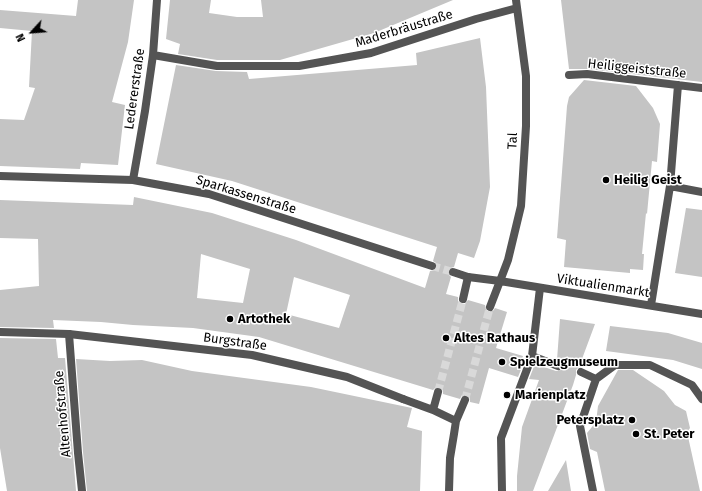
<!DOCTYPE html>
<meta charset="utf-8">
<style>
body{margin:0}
#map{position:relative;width:702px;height:491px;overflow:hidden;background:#fff;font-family:"Fira Sans",sans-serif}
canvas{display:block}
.north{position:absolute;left:12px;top:12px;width:40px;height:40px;-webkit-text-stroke:3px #fff;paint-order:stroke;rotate:244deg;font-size:11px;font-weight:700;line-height:16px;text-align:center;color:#000}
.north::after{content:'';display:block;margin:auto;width:14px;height:18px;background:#000;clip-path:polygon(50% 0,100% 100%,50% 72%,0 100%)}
</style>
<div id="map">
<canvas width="702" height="491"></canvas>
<div class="north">N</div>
</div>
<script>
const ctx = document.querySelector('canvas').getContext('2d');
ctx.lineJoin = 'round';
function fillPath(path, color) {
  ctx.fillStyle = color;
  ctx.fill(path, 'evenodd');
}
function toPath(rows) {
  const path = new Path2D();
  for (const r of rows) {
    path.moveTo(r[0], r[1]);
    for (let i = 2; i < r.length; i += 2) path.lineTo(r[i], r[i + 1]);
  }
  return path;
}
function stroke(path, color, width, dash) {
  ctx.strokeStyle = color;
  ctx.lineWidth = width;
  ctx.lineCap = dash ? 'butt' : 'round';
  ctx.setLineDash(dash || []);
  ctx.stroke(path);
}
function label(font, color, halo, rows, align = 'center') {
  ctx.font = font + ' "Fira Sans",sans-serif';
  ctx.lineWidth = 3;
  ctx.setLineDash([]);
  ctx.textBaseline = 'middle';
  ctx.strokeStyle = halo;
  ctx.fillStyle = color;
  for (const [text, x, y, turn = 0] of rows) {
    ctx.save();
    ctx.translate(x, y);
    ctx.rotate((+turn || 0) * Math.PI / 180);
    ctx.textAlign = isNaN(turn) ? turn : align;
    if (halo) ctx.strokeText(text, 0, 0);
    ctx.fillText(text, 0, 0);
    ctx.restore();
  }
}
fillPath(toPath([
 [78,0,134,0,128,42,112,102,125,105,118,165,81,163,80,169,0,166,0,119,24,120,35,88,29,87,32,31,0,28,0,10,76,16],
 [170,0,211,0,209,13,237,17,263,17,261,0,453,0,374,33,280,60,217,60,178,54,180,44,166,39],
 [561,0,702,0,702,82,588,69,569,69],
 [480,38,486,87,490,187,480,241,474,258,458,253,454,267,450,268,448,271,449,275,451,277,446,294,458,297,458,301,461,304,465,304,468,300,485,305,486,310,488,312,493,311,495,308,507,312,496,348,523,356,522,359,525,360,518,377,489,368,479,404,470,402,470,397,467,395,462,395,460,399,443,394,443,390,440,387,436,387,433,390,259,337,193,328,133,325,101,322,53,320,54,328,0,327,0,290,39,286,38,239,0,238,0,200,133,205,134,197,212,213,296,240,425,288,430,271,435,270,437,267,436,263,433,261,437,247,232,181,156,164,176,65,216,71,247,72,249,79,417,65,416,53],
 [201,254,250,269,243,303,197,298],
 [294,277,350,295,339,328,286,314],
 [584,80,636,86,653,108,660,124,657,162,652,161,647,214,646,213,642,254,644,254,643,270,630,269,630,273,564,267,566,240,557,238,567,106,569,97],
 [686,208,702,210,702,277,675,273],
 [560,319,595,324,579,367,576,370,576,375,573,385,533,491,517,491,517,476,522,427,539,380,529,379,535,364,556,371,561,370,563,368,563,366,562,363,557,360],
 [610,326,668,333,702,343,702,369,673,360,606,351],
 [0,338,56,339,58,358,65,358,73,454,76,491,7,491,0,448],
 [76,359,110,361,142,360,192,371,311,387,412,408,407,427,422,431,420,491,87,491,83,452],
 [618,370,633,370,664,391,675,405,686,411,690,428,687,432,700,491,605,491,597,452,590,449,587,433,596,422,598,406],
 [566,460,571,491,548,491]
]), '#c4c4c4');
stroke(toPath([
 [438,392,463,299],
 [465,400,490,307]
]), '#d9d9d9', 8, [8, 4]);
stroke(toPath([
 [432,266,453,272]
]), '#d9d9d9', 8, [8, 4]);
stroke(toPath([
 [569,75,587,74,702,88],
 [670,186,702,192],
 [463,299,468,277],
 [651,305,670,186,678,85],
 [490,307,500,281,702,314],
 [69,334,78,453,82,491],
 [532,356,558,366],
 [581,372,596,379,615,365,650,365,692,385,702,399],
 [403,399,433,410,456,421],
 [433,410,438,392],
 [449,491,450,458,454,434,456,421,465,400],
 [502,491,501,438,532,356,540,288],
 [593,491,580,426,596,379]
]), '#545454', 8);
stroke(toPath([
 [153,55,217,66,299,66,371,53,476,19,517,8],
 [0,176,133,180,209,194,432,266],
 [133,180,145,111,153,55,157,0],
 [453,272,468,277,500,281,508,260,521,206,526,126,526,76,516,0],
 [0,332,69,334,252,355,347,377,403,399]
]), '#545454', 8);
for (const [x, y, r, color] of [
 [606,180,4,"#000"],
 [230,319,4,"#000"],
 [446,338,4,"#000"],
 [502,362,4,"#000"],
 [507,395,4,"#000"],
 [632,420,4,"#000"],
 [636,434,4,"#000"]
]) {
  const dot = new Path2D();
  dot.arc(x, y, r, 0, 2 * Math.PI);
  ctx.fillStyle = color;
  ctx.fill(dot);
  stroke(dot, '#fff', 1.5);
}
label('13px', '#000', '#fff', [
 ["Maderbräustraße",404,29,-17],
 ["Heiliggeiststraße",637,69,6],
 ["Ledererstraße",135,89,-82],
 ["Tal",513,141,-87],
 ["Sparkassenstraße",246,195,17],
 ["Viktualienmarkt",603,286,9],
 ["Burgstraße",235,342,8],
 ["Altenhofstraße",63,414,-95]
]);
label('bold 13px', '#000', '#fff', [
 ["Heilig Geist",614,180],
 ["Artothek",238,319],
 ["Altes Rathaus",454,338],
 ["Spielzeugmuseum",510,362],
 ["Marienplatz",515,395],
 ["Petersplatz",624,420,"right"],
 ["St. Peter",644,434]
], 'left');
</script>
